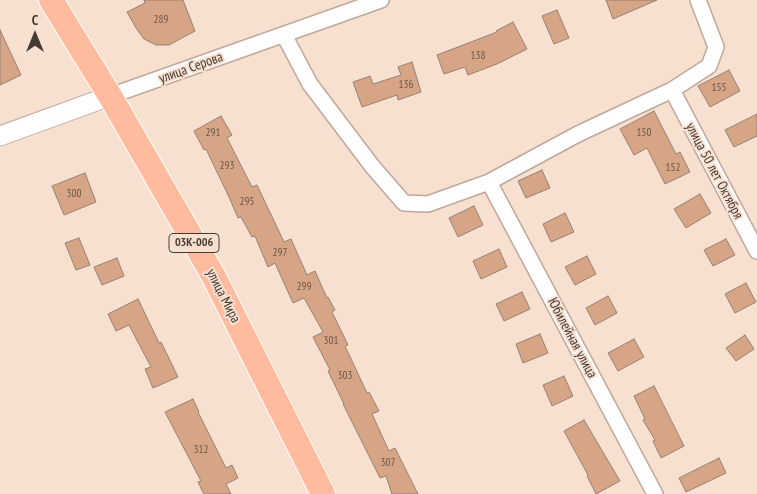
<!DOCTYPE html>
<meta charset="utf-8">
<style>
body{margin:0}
#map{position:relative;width:757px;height:494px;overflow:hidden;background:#f8e0d1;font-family:"PT Sans Narrow",sans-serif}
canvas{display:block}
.north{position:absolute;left:10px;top:10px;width:50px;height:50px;-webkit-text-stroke:4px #f8e0d1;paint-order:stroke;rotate:0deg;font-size:14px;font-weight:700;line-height:20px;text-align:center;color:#443b35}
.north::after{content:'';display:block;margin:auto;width:18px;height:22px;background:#443b35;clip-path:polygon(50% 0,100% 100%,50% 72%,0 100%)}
</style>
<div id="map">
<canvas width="757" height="494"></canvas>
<div class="north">С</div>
</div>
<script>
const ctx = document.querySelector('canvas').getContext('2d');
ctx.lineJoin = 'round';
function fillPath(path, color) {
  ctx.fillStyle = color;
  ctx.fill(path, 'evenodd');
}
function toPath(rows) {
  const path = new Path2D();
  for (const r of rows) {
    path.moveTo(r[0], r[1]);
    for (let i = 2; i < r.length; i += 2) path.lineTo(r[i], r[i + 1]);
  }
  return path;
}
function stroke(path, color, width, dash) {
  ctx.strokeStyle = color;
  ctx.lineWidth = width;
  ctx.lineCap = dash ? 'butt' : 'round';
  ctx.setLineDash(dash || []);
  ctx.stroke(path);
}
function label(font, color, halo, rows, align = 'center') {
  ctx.font = font + ' "PT Sans Narrow",sans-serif';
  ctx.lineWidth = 4;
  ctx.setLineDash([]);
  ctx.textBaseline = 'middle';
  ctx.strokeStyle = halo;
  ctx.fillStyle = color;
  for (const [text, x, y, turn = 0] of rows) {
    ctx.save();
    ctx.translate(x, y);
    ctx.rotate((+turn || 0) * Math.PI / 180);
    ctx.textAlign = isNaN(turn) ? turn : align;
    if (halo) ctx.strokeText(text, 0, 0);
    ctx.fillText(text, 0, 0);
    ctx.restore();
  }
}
const building = toPath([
 [144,0,183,0,195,31,169,45,156,45,144,39,136,28,127,12,145,3,144,0],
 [606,0,657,0,613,19,606,0],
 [557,10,569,38,554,44,542,16,557,10],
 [513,22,527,49,497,64,468,75,465,67,444,74,437,55,497,32,496,31,513,22],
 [0,30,21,75,0,85,0,30],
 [412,62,421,92,398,100,397,95,362,107,353,82,370,76,373,84,401,75,398,67,412,62],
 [729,70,740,91,710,107,698,86,729,70],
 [654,111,676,154,680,152,690,172,665,184,647,148,634,155,620,129,654,111],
 [757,114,757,136,734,147,725,130,757,114],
 [221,116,232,135,227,138,252,187,257,185,284,242,291,239,307,275,315,271,327,298,328,297,335,310,332,312,348,345,345,346,367,393,369,392,379,411,372,414,389,451,395,448,418,494,392,494,386,476,380,478,343,404,344,404,328,371,330,370,313,337,323,332,304,298,293,303,275,263,268,267,255,236,252,237,241,217,238,218,229,197,206,149,204,150,194,131,221,116],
 [542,170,550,188,526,198,518,181,542,170],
 [85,173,96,202,64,215,52,186,85,173],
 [700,194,711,213,686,228,674,209,700,194],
 [474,206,483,225,458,237,449,218,474,206],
 [565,213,574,232,551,242,543,224,565,213],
 [79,238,90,265,76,270,65,243,79,238],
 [726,239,735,255,713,266,704,250,726,239],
 [499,249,507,267,481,279,473,261,499,249],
 [587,256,596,274,575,285,565,267,587,256],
 [117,258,124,276,102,285,94,267,117,258],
 [746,283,756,302,735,313,725,294,746,283],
 [522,292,530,309,504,321,496,304,522,292],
 [608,296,617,313,595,325,586,308,608,296],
 [138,299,159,343,161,342,178,377,153,388,145,369,151,367,129,325,116,331,108,314,138,299],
 [540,334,548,353,523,363,516,344,540,334],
 [745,335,754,349,736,361,726,348,745,335],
 [634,339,644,357,618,371,608,353,634,339],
 [564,376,573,396,552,406,543,385,564,376],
 [654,386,684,446,661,458,653,441,655,440,643,420,645,419,634,396,654,386],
 [193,399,199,412,198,412,226,468,232,465,238,478,226,484,231,494,204,494,198,482,201,481,165,412,193,399],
 [584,420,620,481,596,494,587,476,588,475,564,431,584,420],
 [719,458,726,473,686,492,679,478,719,458]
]);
fillPath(building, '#d6a586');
stroke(building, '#968073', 1);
const minor = toPath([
 [284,35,310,84,372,166,404,203,428,204,489,182,578,134,672,90,709,66,716,47,698,0],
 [672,90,757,251],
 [110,96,381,0],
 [489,182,655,494]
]);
const tertiary = toPath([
 [0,136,110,96]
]);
const primary = toPath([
 [51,0,110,96,213,275,323,494]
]);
stroke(minor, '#bfa89b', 18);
stroke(tertiary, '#bfa89b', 21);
stroke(primary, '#fff', 26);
stroke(minor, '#fff', 15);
stroke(tertiary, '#fff', 19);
stroke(primary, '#ffbb9d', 24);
label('11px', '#685649', null, [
 ["289",161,20],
 ["138",478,56],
 ["136",406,85],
 ["155",719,88],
 ["291",213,133],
 ["150",644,133],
 ["293",227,166],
 ["152",673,168],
 ["300",74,194],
 ["295",247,202],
 ["297",280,253],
 ["299",304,287],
 ["301",331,341],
 ["303",345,376],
 ["312",201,450],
 ["307",388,463]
]);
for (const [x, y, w] of [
 [194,243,50]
]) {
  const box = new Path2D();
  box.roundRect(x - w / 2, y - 9.5, w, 19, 4);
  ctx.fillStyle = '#f8e0d1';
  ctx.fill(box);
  stroke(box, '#443b35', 1);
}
label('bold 12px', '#443b35', null, [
 ["03К-006",194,243]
]);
label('14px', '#443b35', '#f8e0d1', [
 ["улица Серова",191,68,-20],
 ["улица 50 лет Октября",714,171,62],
 ["улица Мира",223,296,63],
 ["Юбилейная улица",572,338,62]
]);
</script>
